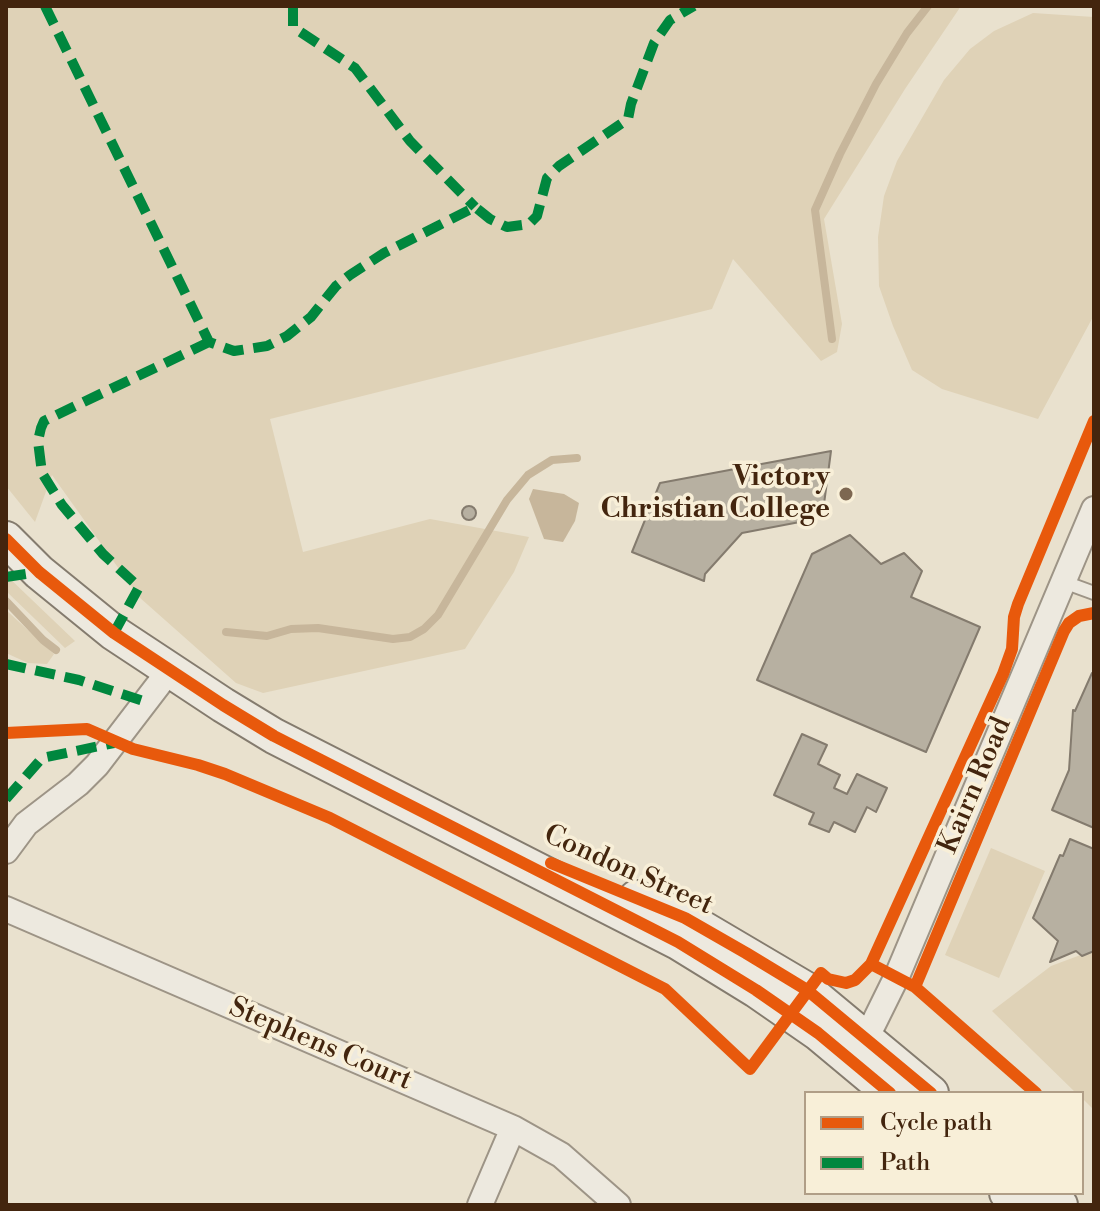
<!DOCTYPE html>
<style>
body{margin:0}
#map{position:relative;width:1100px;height:1211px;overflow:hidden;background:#e9e1ce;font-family:"Libre Bodoni",serif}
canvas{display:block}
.frame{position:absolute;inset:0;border:8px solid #43250e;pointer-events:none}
.legend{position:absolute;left:804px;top:1091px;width:280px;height:104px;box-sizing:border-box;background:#f8efd8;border:2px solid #b09e87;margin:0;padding:10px 14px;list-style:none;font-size:24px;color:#43250e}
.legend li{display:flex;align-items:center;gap:16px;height:40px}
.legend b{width:40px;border:2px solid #b09e87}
</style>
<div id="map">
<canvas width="1100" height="1211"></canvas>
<div class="frame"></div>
<ul class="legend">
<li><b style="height:10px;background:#e8590c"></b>Cycle path</li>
<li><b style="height:10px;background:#00873e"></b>Path</li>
</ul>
</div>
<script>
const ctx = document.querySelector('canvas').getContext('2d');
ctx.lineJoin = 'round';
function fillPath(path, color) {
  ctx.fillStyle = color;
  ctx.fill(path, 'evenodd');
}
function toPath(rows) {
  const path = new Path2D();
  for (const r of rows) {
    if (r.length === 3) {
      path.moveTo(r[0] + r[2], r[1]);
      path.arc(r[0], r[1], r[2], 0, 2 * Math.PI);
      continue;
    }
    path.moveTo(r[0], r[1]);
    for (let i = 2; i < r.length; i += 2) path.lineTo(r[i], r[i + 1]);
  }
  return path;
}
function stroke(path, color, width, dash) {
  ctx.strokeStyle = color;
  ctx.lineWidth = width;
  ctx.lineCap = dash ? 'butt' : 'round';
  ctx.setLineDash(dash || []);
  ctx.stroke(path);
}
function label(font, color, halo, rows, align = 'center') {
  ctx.font = font + ' "Libre Bodoni",serif';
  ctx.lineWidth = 7;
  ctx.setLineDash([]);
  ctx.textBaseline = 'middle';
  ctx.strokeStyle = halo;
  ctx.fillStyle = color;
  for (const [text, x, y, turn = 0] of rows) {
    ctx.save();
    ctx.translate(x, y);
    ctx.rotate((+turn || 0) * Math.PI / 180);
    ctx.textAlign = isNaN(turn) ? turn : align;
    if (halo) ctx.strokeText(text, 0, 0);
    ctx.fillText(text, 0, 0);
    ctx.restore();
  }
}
fillPath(toPath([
 [6,6,961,6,905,89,824,219,842,324,837,352,821,361,733,259,712,309,270,419,303,552,430,519,529,537,514,572,465,649,263,693,236,683,139,597,52,475,35,522,6,486],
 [1033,13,1094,17,1094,315,1038,419,942,389,912,370,893,326,879,286,878,237,884,196,897,161,944,80,970,49,994,31],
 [6,575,75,641,65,648,6,591],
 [6,610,54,654,47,664,28,663,6,653],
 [991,848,1045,871,999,978,945,955],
 [1094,950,1094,1110,1082,1098,1082,1093,1076,1093,992,1011,1051,966]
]), '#dfd2b7');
fillPath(toPath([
 [533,489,564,494,579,503,575,521,563,542,544,539,529,499]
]), '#c7b69b');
stroke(toPath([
 [832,339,815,210,840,154,876,84,907,33,928,6],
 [6,601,43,640,56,650],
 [226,632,267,636,291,629,318,628,393,639,410,637,424,629,438,615,507,500,528,475,552,460,577,458]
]), '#c7b69b', 8);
const building = toPath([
 [831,451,824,504,813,505,811,513,804,515,805,521,742,533,705,574,704,581,632,552,660,483,831,451],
 [469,513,7],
 [850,535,881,564,904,553,922,571,911,597,980,627,926,752,757,680,812,554,850,535],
 [1092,673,1094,673,1094,828,1052,810,1069,770,1073,710,1075,711,1092,673],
 [802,734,827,745,818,764,840,775,834,788,847,794,857,774,887,788,876,812,867,807,855,832,834,822,829,832,809,824,814,813,774,795,802,734],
 [1070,839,1094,849,1094,951,1082,956,1076,951,1050,962,1058,941,1033,918,1060,855,1063,856,1070,839]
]);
fillPath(building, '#b7b0a1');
stroke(building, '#847b6e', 2);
const lane = toPath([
 [1064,582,1094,593]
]);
const street = toPath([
 [6,851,26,824,78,784,97,765,169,671],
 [6,909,513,1128,561,1155,618,1205],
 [859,1053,897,976,1094,509],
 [480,1205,513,1128]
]);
const secondary = toPath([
 [6,539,39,572,114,633,223,705,274,736,678,942,756,990,818,1033,890,1093],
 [636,898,685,918,807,990,931,1093],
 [1007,1193,1021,1205],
 [1047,1193,1060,1205]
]);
stroke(lane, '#9d9486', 16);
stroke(street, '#9d9486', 28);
stroke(secondary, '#847b6e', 38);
stroke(lane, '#ede9df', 12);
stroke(street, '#ede9df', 24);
stroke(secondary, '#ede9df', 34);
stroke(toPath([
 [45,6,209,342,234,351,267,346,287,336,311,317,336,286,350,275,384,253,475,207,490,219,507,227,529,224,537,216,547,178,559,166,628,119,631,104,654,43,670,20,694,6],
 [293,6,293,27,355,68,410,141,475,207],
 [6,577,39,572],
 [114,633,139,587,103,554,62,505,42,473,38,441,41,428,44,421,209,342],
 [6,664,79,680,146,702],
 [6,799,42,758,114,743]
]), '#00873e', 10, [20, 10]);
stroke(toPath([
 [6,539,39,572,114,633,223,705,274,736,678,942,756,990,818,1033,890,1093],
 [6,733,87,729,133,749,198,765,225,774,330,818,665,989,750,1069,821,973,828,979,846,983,855,980,871,964,1003,674,1012,649,1014,617,1018,604,1094,421],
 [551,863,685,918,746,953,807,990,931,1093],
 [871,964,915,987,1036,1093],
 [915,987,1064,631,1069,623,1079,616,1094,613]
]), '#e8590c', 12);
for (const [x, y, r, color] of [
 [846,494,8,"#7d6751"]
]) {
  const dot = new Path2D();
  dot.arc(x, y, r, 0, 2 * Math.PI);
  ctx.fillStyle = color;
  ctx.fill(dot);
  stroke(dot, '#f8efd8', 3);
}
label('bold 28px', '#43250e', '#f8efd8', [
 ["Victory",830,478],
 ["Christian College",830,510]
], 'right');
label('28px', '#43250e', '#f8efd8', [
 ["Kairn Road",976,786,-67],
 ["Condon Street",628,871,24],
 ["Stephens Court",320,1045,23]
]);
</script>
